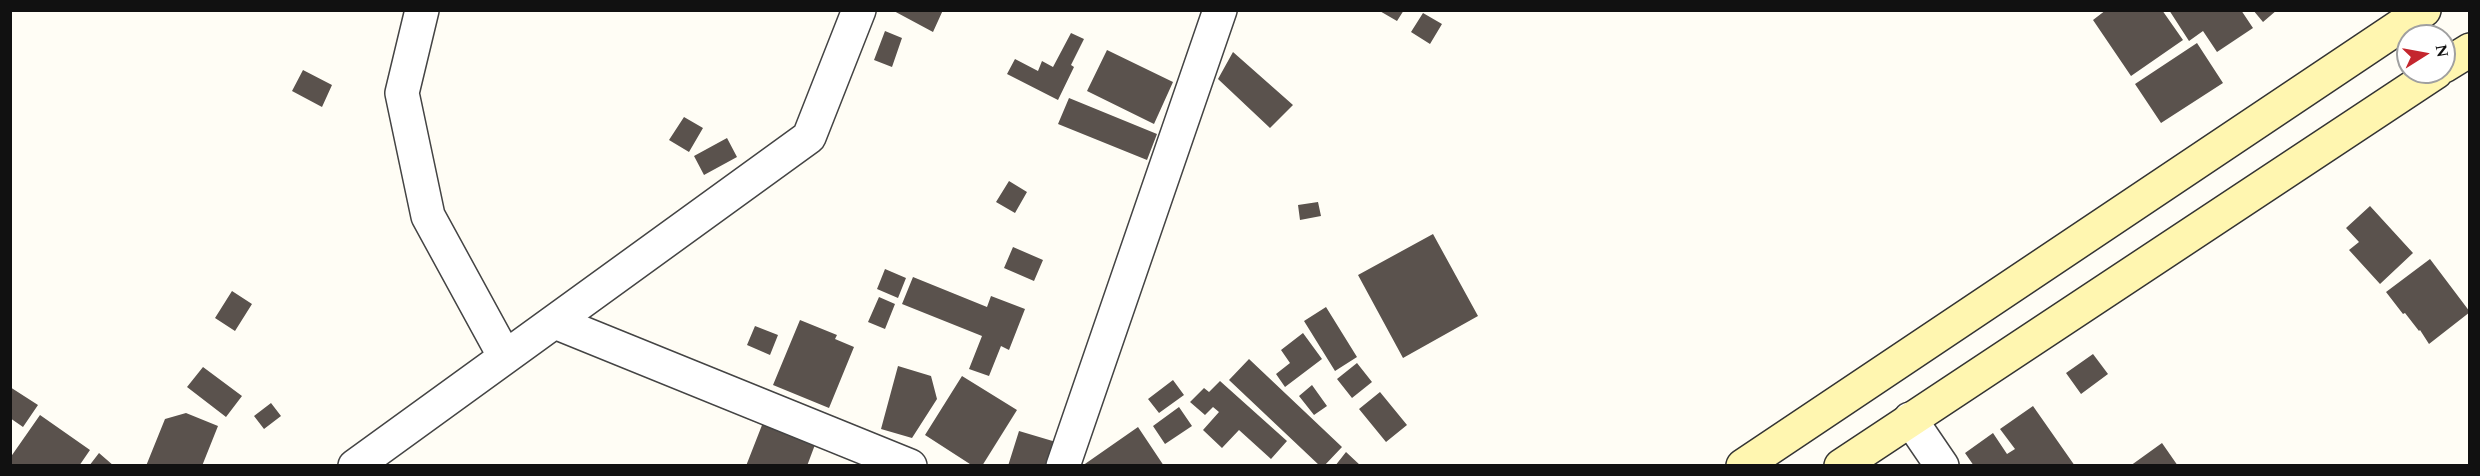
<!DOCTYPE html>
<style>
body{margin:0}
#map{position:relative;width:2480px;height:476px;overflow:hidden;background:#fffdf5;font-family:Spectral,serif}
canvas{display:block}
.frame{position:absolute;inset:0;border:12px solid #111;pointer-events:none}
.north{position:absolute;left:2396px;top:24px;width:60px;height:60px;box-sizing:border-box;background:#fff;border:2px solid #a0a0a0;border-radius:50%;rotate:79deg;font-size:16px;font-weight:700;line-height:24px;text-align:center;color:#111}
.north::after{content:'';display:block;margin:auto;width:21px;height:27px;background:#c4262e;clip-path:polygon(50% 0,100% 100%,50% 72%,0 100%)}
</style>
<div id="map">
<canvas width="2480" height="476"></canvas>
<div class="frame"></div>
<div class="north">N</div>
</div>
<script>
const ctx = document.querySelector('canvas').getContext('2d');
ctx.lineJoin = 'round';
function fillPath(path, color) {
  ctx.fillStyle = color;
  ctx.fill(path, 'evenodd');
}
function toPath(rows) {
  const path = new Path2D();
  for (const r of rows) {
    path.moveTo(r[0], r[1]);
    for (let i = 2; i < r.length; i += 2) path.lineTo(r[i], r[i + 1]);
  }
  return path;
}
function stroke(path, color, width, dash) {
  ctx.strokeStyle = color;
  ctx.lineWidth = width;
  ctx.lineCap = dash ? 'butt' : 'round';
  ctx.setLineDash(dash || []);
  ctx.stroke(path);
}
fillPath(toPath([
 [892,10,943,10,933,32],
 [1378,10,1404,10,1397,21],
 [2106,10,2162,10,2183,40,2131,76,2093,20],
 [2169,10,2241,10,2253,28,2217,52,2203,31,2189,41],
 [2253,10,2277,10,2263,22],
 [1423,13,1442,24,1430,44,1411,32],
 [885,31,902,38,892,67,874,60],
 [1071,33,1084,39,1071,65,1074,67,1058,100,1007,74,1015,59,1038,71,1042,61,1053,67],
 [2197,43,2223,83,2161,123,2135,84],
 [1107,50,1173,82,1154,124,1087,91],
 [1233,52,1293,105,1270,128,1218,79],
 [303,70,332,85,322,107,292,91],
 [1069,98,1157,134,1147,160,1058,124],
 [684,117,703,128,689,152,669,140],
 [727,138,737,157,704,175,694,156],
 [1009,181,1027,192,1015,213,996,202],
 [1318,202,1321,216,1300,220,1298,205],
 [2370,206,2413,253,2380,284,2349,250,2359,242,2346,228],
 [1433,234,1478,316,1403,358,1358,275],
 [1013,247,1043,260,1034,281,1004,268],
 [2430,259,2470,312,2429,344,2420,330,2419,331,2405,313,2403,314,2386,292],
 [885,269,906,278,898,298,877,289],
 [913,277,987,307,991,296,1025,309,1009,350,1001,346,989,376,969,369,982,336,902,304],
 [232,291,252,304,235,331,215,318],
 [879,297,895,304,885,329,868,322],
 [1326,307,1357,357,1335,371,1304,321],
 [800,320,837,335,835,339,854,347,829,408,773,385],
 [755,326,778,335,770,355,747,345],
 [1303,333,1322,359,1285,387,1276,374,1290,363,1281,350],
 [2093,354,2108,374,2081,394,2066,373],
 [1249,359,1342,447,1324,466,1320,466,1229,380],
 [1357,363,1372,382,1352,398,1337,379],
 [898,366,931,376,937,399,912,438,881,429],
 [203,367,242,396,226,417,187,387],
 [962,376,1017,410,982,466,973,466,925,435],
 [1173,380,1184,395,1159,413,1148,399],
 [1220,381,1287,441,1271,459,1239,430,1222,448,1203,430,1219,412,1213,407,1205,415,1190,402,1204,388,1209,392],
 [1312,385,1327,406,1314,415,1299,396],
 [10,387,38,405,23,427,10,418],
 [1380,392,1407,425,1386,442,1359,409],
 [271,403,281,416,264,429,254,416],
 [2033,406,2075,466,1974,466,1965,453,1993,433,2007,454,2015,449,2000,429],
 [1179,407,1192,426,1165,444,1153,426],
 [186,413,218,426,202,466,146,466,165,419],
 [40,415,90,450,79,466,10,466,10,458],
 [764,420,816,442,807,466,746,466],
 [1138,427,1164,466,1082,466],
 [1019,431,1056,442,1049,466,1008,466],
 [2162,443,2178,466,2130,466],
 [1346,452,1361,466,1335,466],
 [99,453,114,466,89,466]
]), '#5a524d');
const street = toPath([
 [422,10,402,93,428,216,505,357],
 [555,322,910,466],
 [1910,419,1942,466],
 [355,466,809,137,859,10],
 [1063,466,1220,10]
]);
const secondary = toPath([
 [2444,66,2470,50],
 [1743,466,2424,10],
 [1841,466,2436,72]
]);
stroke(street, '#444', 36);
stroke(secondary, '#333', 36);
stroke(street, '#fff', 33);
stroke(secondary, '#fff6b0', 33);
</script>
